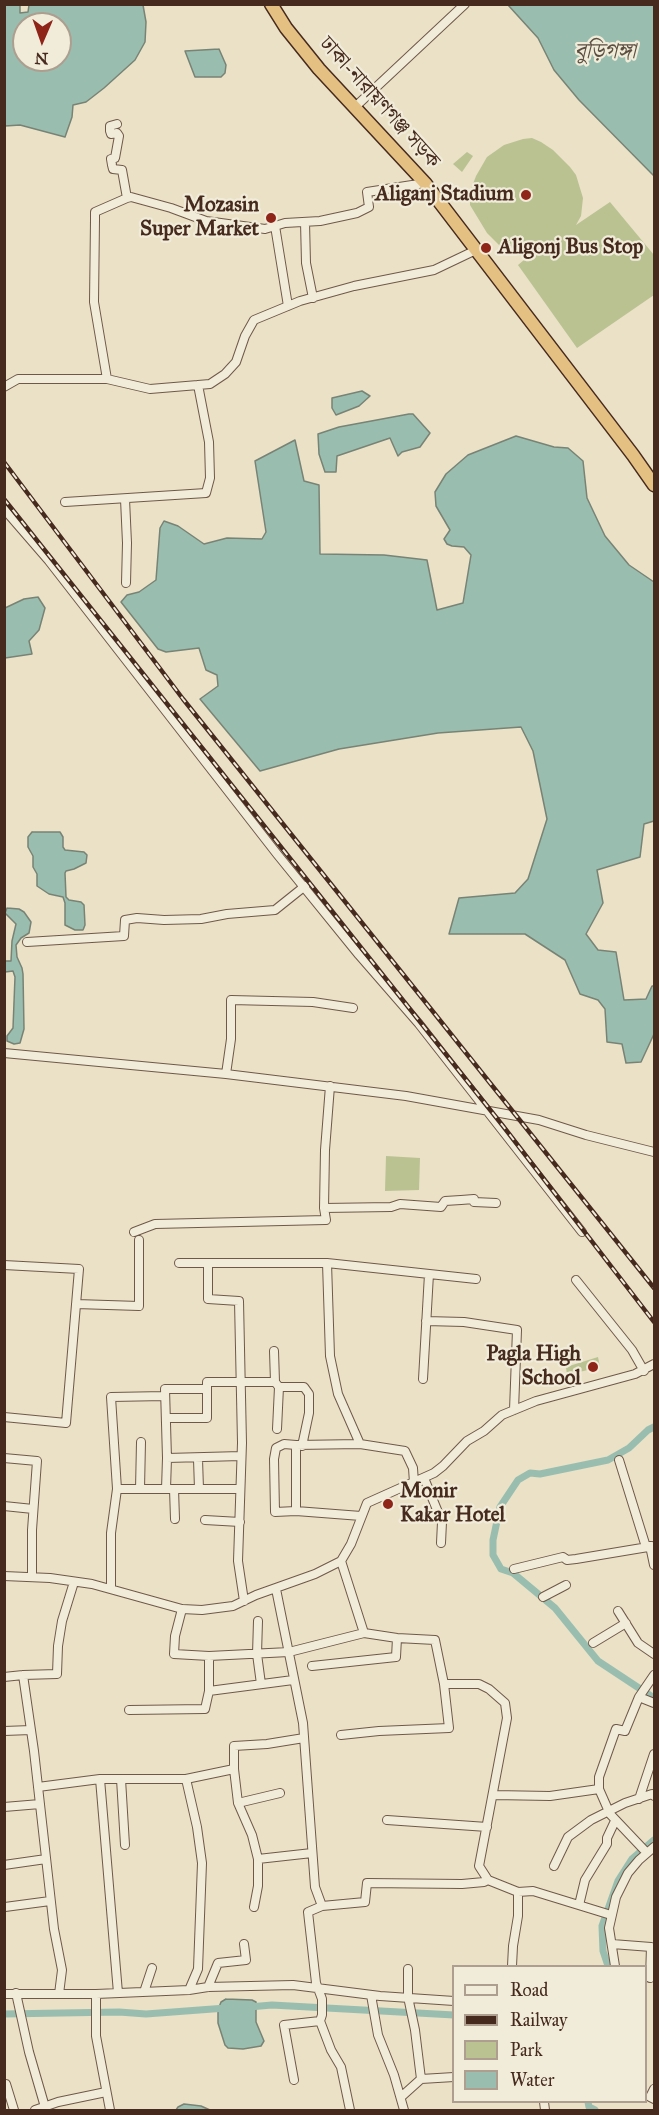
<!DOCTYPE html>
<meta charset="utf-8">
<style>
body{margin:0}
#map{position:relative;width:659px;height:2115px;overflow:hidden;background:#eae1c6;font-family:"IM FELL Great Primer",serif}
canvas{display:block}
.frame{position:absolute;inset:0;border:6px solid #472a1e;pointer-events:none}
.legend{position:absolute;left:452px;top:1965px;width:195px;height:138px;box-sizing:border-box;background:#f1ecda;border:2px solid #ad9e8f;margin:0;padding:8px 10px;list-style:none;font-size:18px;color:#472a1e}
.legend li{display:flex;align-items:center;gap:12px;height:30px}
.legend b{width:30px;border:2px solid #ad9e8f}
.north{position:absolute;left:12px;top:12px;width:60px;height:60px;box-sizing:border-box;background:#f1ecda;border:2px solid #ad9e8f;border-radius:50%;rotate:182deg;font-size:16px;font-weight:700;line-height:24px;text-align:center;color:#472a1e}
.north::after{content:'';display:block;margin:auto;width:21px;height:27px;background:#8f2418;clip-path:polygon(50% 0,100% 100%,50% 72%,0 100%)}
</style>
<div id="map">
<canvas width="659" height="2115"></canvas>
<div class="frame"></div>
<ul class="legend">
<li><b style="height:8px;background:#f1ecda"></b>Road</li>
<li><b style="height:8px;background:#472a1e"></b>Railway</li>
<li><b style="height:16px;background:#bac292"></b>Park</li>
<li><b style="height:16px;background:#99beaf"></b>Water</li>
</ul>
<div class="north">N</div>
</div>
<script>
const ctx = document.querySelector('canvas').getContext('2d');
ctx.lineJoin = 'round';
function fillPath(path, color) {
  ctx.fillStyle = color;
  ctx.fill(path, 'evenodd');
}
function toPath(rows) {
  const path = new Path2D();
  for (const r of rows) {
    path.moveTo(r[0], r[1]);
    for (let i = 2; i < r.length; i += 2) path.lineTo(r[i], r[i + 1]);
  }
  return path;
}
function stroke(path, color, width, dash) {
  ctx.strokeStyle = color;
  ctx.lineWidth = width;
  ctx.lineCap = dash ? 'butt' : 'round';
  ctx.setLineDash(dash || []);
  ctx.stroke(path);
}
function label(font, color, halo, rows, align = 'center') {
  ctx.font = font + ' "IM FELL Great Primer","Noto Serif Bengali",serif';
  ctx.lineWidth = 4.5;
  ctx.setLineDash([]);
  ctx.textBaseline = 'middle';
  ctx.strokeStyle = halo;
  ctx.fillStyle = color;
  for (const [text, x, y, turn = 0] of rows) {
    ctx.save();
    ctx.translate(x, y);
    ctx.rotate((+turn || 0) * Math.PI / 180);
    ctx.textAlign = isNaN(turn) ? turn : align;
    if (halo) ctx.strokeText(text, 0, 0);
    ctx.fillText(text, 0, 0);
    ctx.restore();
  }
}
fillPath(toPath([
 [532,138,541,142,553,150,570,167,576,175,583,198,581,216,576,225,610,202,654,255,654,295,577,348,518,265,530,255,519,256,505,251,487,233,470,205,470,192,476,176,487,157,504,145,523,139],
 [467,152,473,156,462,172,453,164],
 [386,1156,420,1158,419,1190,385,1191],
 [598,1357,600,1367,567,1375,566,1367]
]), '#bac292');
const water = toPath([
 [5,4,20,5,20,13,28,12,29,5,143,5,146,22,145,42,135,60,104,88,86,102,73,105,72,117,65,137,20,125,5,126,5,4],
 [24,24,60,24,60,60,24,60,24,24],
 [508,5,654,5,654,176,579,100,554,70,538,38,508,5],
 [219,49,226,65,225,73,221,77,195,77,185,51,219,49],
 [362,391,370,396,359,406,336,415,332,408,332,398,362,391],
 [409,414,413,414,430,433,420,447,402,452,398,456,390,438,337,456,336,472,325,472,319,454,318,434,339,427,409,414],
 [516,436,554,447,568,448,583,461,587,498,605,536,629,565,654,582,654,821,644,824,640,857,597,870,603,903,586,934,598,950,616,952,624,1000,646,999,652,986,654,986,654,1034,641,1062,626,1063,622,1044,607,1042,605,1009,598,1000,580,994,565,960,525,934,449,934,459,898,515,893,528,879,547,819,533,751,521,727,438,733,339,749,260,771,200,699,218,686,217,675,206,670,199,648,166,652,158,649,121,602,127,595,139,592,156,580,160,528,164,521,178,526,204,544,227,538,262,539,266,532,255,461,295,440,304,481,319,485,320,554,384,555,427,560,437,610,463,603,471,555,464,547,452,546,447,544,444,539,450,530,436,506,435,492,446,474,468,455,516,436],
 [38,597,45,608,39,630,29,641,32,654,5,658,5,608,24,599,38,597],
 [32,832,60,832,63,837,63,847,65,850,84,852,87,855,86,863,74,869,66,871,65,873,66,897,69,900,81,902,84,905,85,925,83,930,75,930,65,925,65,903,63,897,49,894,37,886,37,874,33,867,33,856,28,847,28,837,32,832],
 [7,908,19,909,24,912,31,922,29,933,21,938,16,945,17,957,22,968,23,974,24,1029,20,1043,14,1044,7,1041,7,1036,13,1028,15,977,13,971,5,972,4,961,11,961,12,941,16,924,5,913,7,908],
 [226,1999,252,2000,256,2002,256,2022,264,2041,261,2046,243,2049,228,2048,225,2045,218,2023,218,2010,221,2002,226,1999],
 [184,2104,201,2106,210,2110,176,2110,178,2107,184,2104]
]);
fillPath(water, '#99beaf');
stroke(water, '#788375', 1.5);
stroke(toPath([
 [654,1427,648,1430,629,1448,608,1460,540,1474,530,1473,518,1480,500,1507,493,1540,493,1555,501,1569,513,1573,555,1608,598,1661,654,1698],
 [608,1966,603,1951,602,1926,618,1881,632,1859,654,1840],
 [249,2007,272,2005,454,2015],
 [4,2014,119,2012,146,2014,226,2008],
 [588,2102,589,2107,595,2110]
]), '#99beaf', 7);
const minor = toPath([
 [355,107,465,4],
 [127,198,131,197,171,208,206,221,265,229,285,223,320,221,357,213,369,207,367,192,425,183],
 [305,222,306,263,313,298],
 [275,226,288,306],
 [107,379,94,302,95,220,95,212,127,198,122,170,113,169,112,165,111,159,115,158,119,136,117,133,111,134,110,131,110,126,117,124],
 [4,387,18,379,107,379,150,389,210,384,225,374,236,362,245,336,254,320,300,301,354,286,434,270,476,250],
 [125,499,127,543,126,583],
 [65,502,206,493,210,478,209,442,198,385],
 [4,509,49,561,277,854,359,955,419,1024,582,1232],
 [27,942,124,936,125,920,137,918,164,920,201,919,227,914,275,910,305,886],
 [4,1053,226,1074,406,1096,539,1120,586,1135,654,1152],
 [226,1074,231,1039,231,1000,313,1002,353,1008],
 [324,1208,391,1207,400,1204,441,1207,445,1201,461,1200,474,1199,474,1202,496,1203],
 [134,1232,155,1224,326,1220,324,1208,325,1150,330,1086],
 [179,1263,208,1263],
 [327,1263,330,1356,338,1394,360,1444,405,1451,413,1468,414,1483],
 [4,1265,79,1269,66,1423,4,1417],
 [576,1280,632,1350,644,1371],
 [76,1304,139,1306,139,1240],
 [426,1321,464,1322,517,1330,514,1410],
 [423,1379,429,1274],
 [275,1382,279,1387,304,1387,309,1394,309,1413,302,1446],
 [165,1396,111,1397,117,1489,240,1489],
 [166,1418,207,1418,207,1389],
 [277,1429,279,1387],
 [296,1445,284,1444,276,1448,274,1459,275,1512,296,1511,296,1445,360,1444],
 [4,1458,37,1461,32,1530,32,1577],
 [167,1458,165,1389,207,1389,207,1382,275,1382,274,1351],
 [198,1459,199,1489],
 [619,1460,646,1547],
 [424,1478,442,1522,441,1543],
 [140,1489,141,1442],
 [166,1489,167,1458,241,1456],
 [174,1489,175,1519],
 [4,1506,33,1509],
 [296,1511,361,1516],
 [205,1520,240,1522],
 [650,1546,654,1565],
 [341,1561,364,1633,397,1638,435,1640,444,1684,479,1684,489,1689,505,1703,507,1718,479,1866,488,1880],
 [514,1569,563,1557,567,1560,576,1559,654,1546],
 [4,1576,50,1578,92,1584,182,1609,202,1610,233,1606,256,1595,315,1574,341,1561,351,1544,367,1503,434,1473,443,1466,467,1441,484,1431,502,1415,536,1401,635,1374,654,1364],
 [111,1588,111,1533,117,1489],
 [276,1589,303,1723,315,1887,322,1906],
 [543,1597,566,1585],
 [244,1601,238,1561,242,1443,239,1301,208,1299,208,1263,327,1263,476,1279],
 [182,1609,175,1636,174,1654,209,1656,289,1652,364,1633],
 [618,1611,638,1643,654,1654],
 [258,1621,257,1654,261,1684],
 [593,1643,626,1623],
 [312,1666,396,1657,397,1638],
 [4,1677,23,1675],
 [209,1691,293,1680],
 [639,1697,654,1703],
 [129,1710,205,1709,209,1691,209,1656],
 [4,1731,31,1730],
 [341,1735,379,1731,449,1728,444,1684],
 [234,1769,238,1803,252,1835,258,1859,258,1886,254,1907],
 [100,1779,118,1993],
 [121,1779,125,1845],
 [186,1779,197,1827,202,1863,198,1969,189,1990],
 [38,1787,100,1779,186,1779,234,1769,234,1746,267,1744,304,1738],
 [494,1795,550,1796,599,1789],
 [639,1799,654,1754],
 [238,1803,280,1793],
 [4,1807,40,1804],
 [387,1820,487,1827],
 [647,1853,610,1814,599,1789,599,1777,616,1729,625,1731,639,1697,654,1675],
 [258,1859,312,1853],
 [4,1865,46,1859],
 [554,1866,568,1837,591,1820,625,1803,652,1794,654,1796],
 [579,1905,585,1880,607,1844,607,1838,615,1821],
 [5,1907,50,1901],
 [612,1944,651,1947,650,1978],
 [512,1966,513,1946,518,1916,518,1892],
 [615,1966,609,1928,616,1897,628,1873,639,1860,654,1847],
 [408,1969,408,1997,415,2030,421,2079],
 [208,1987,218,1963,246,1960,244,1944],
 [144,1992,152,1968],
 [16,1993,29,2052,45,2107],
 [4,1994,96,1994,189,1990,208,1987,293,1985,380,1996,454,2001],
 [59,1994,62,1970,54,1929,34,1751,23,1675,57,1674,58,1646,62,1621,74,1582],
 [96,1994,96,2036,110,2110],
 [371,1995,378,2035,394,2075,404,2110],
 [320,2021,331,2050,341,2067,350,2110],
 [294,2080,284,2025,320,2021,322,2015,322,1999,316,1983,308,1912,322,1906,365,1902,367,1883,462,1884,484,1882,488,1880,518,1892,533,1891,611,1915],
 [6,2084,14,2110],
 [654,2089,650,2097,654,2099],
 [401,2097,421,2079,454,2077],
 [544,2102,545,2110],
 [35,2110,58,2102,106,2092]
]);
const trunk = toPath([
 [271,4,286,28,319,69,425,183,633,455,654,485]
]);
stroke(minor, '#705848', 10);
stroke(trunk, '#472a1e', 15);
stroke(minor, '#f1ecda', 8);
stroke(trunk, '#e5c083', 12);
const rail = toPath([
 [4,462,183,699,654,1288],
 [4,499,503,1126,654,1322]
]);
stroke(rail, '#472a1e', 4.5);
stroke(rail, '#f1ecda', 2, [7]);
for (const [x, y, r, color] of [
 [526,195,6,"#8f2418"],
 [271,218,6,"#8f2418"],
 [486,248,6,"#8f2418"],
 [593,1367,6,"#8f2418"],
 [388,1504,6,"#8f2418"]
]) {
  const dot = new Path2D();
  dot.arc(x, y, r, 0, 2 * Math.PI);
  ctx.fillStyle = color;
  ctx.fill(dot);
  stroke(dot, '#f1ecda', 2);
}
label('21px', '#472a1e', '#f1ecda', [
 ["ঢাকা-নারায়ণগঞ্জ সড়ক",379,103,48]
]);
label('bold 21px', '#472a1e', '#f1ecda', [
 ["Aliganj Stadium",514,195],
 ["Mozasin",259,206],
 ["Super Market",259,230],
 ["Aligonj Bus Stop",498,248,"left"],
 ["Pagla High",581,1355],
 ["School",581,1379],
 ["Monir",400,1492,"left"],
 ["Kakar Hotel",400,1516,"left"]
], 'right');
label('italic 22px', '#5c4f42', '#f1ecda', [
 ["বুড়িগঙ্গা",605,53]
]);
</script>
